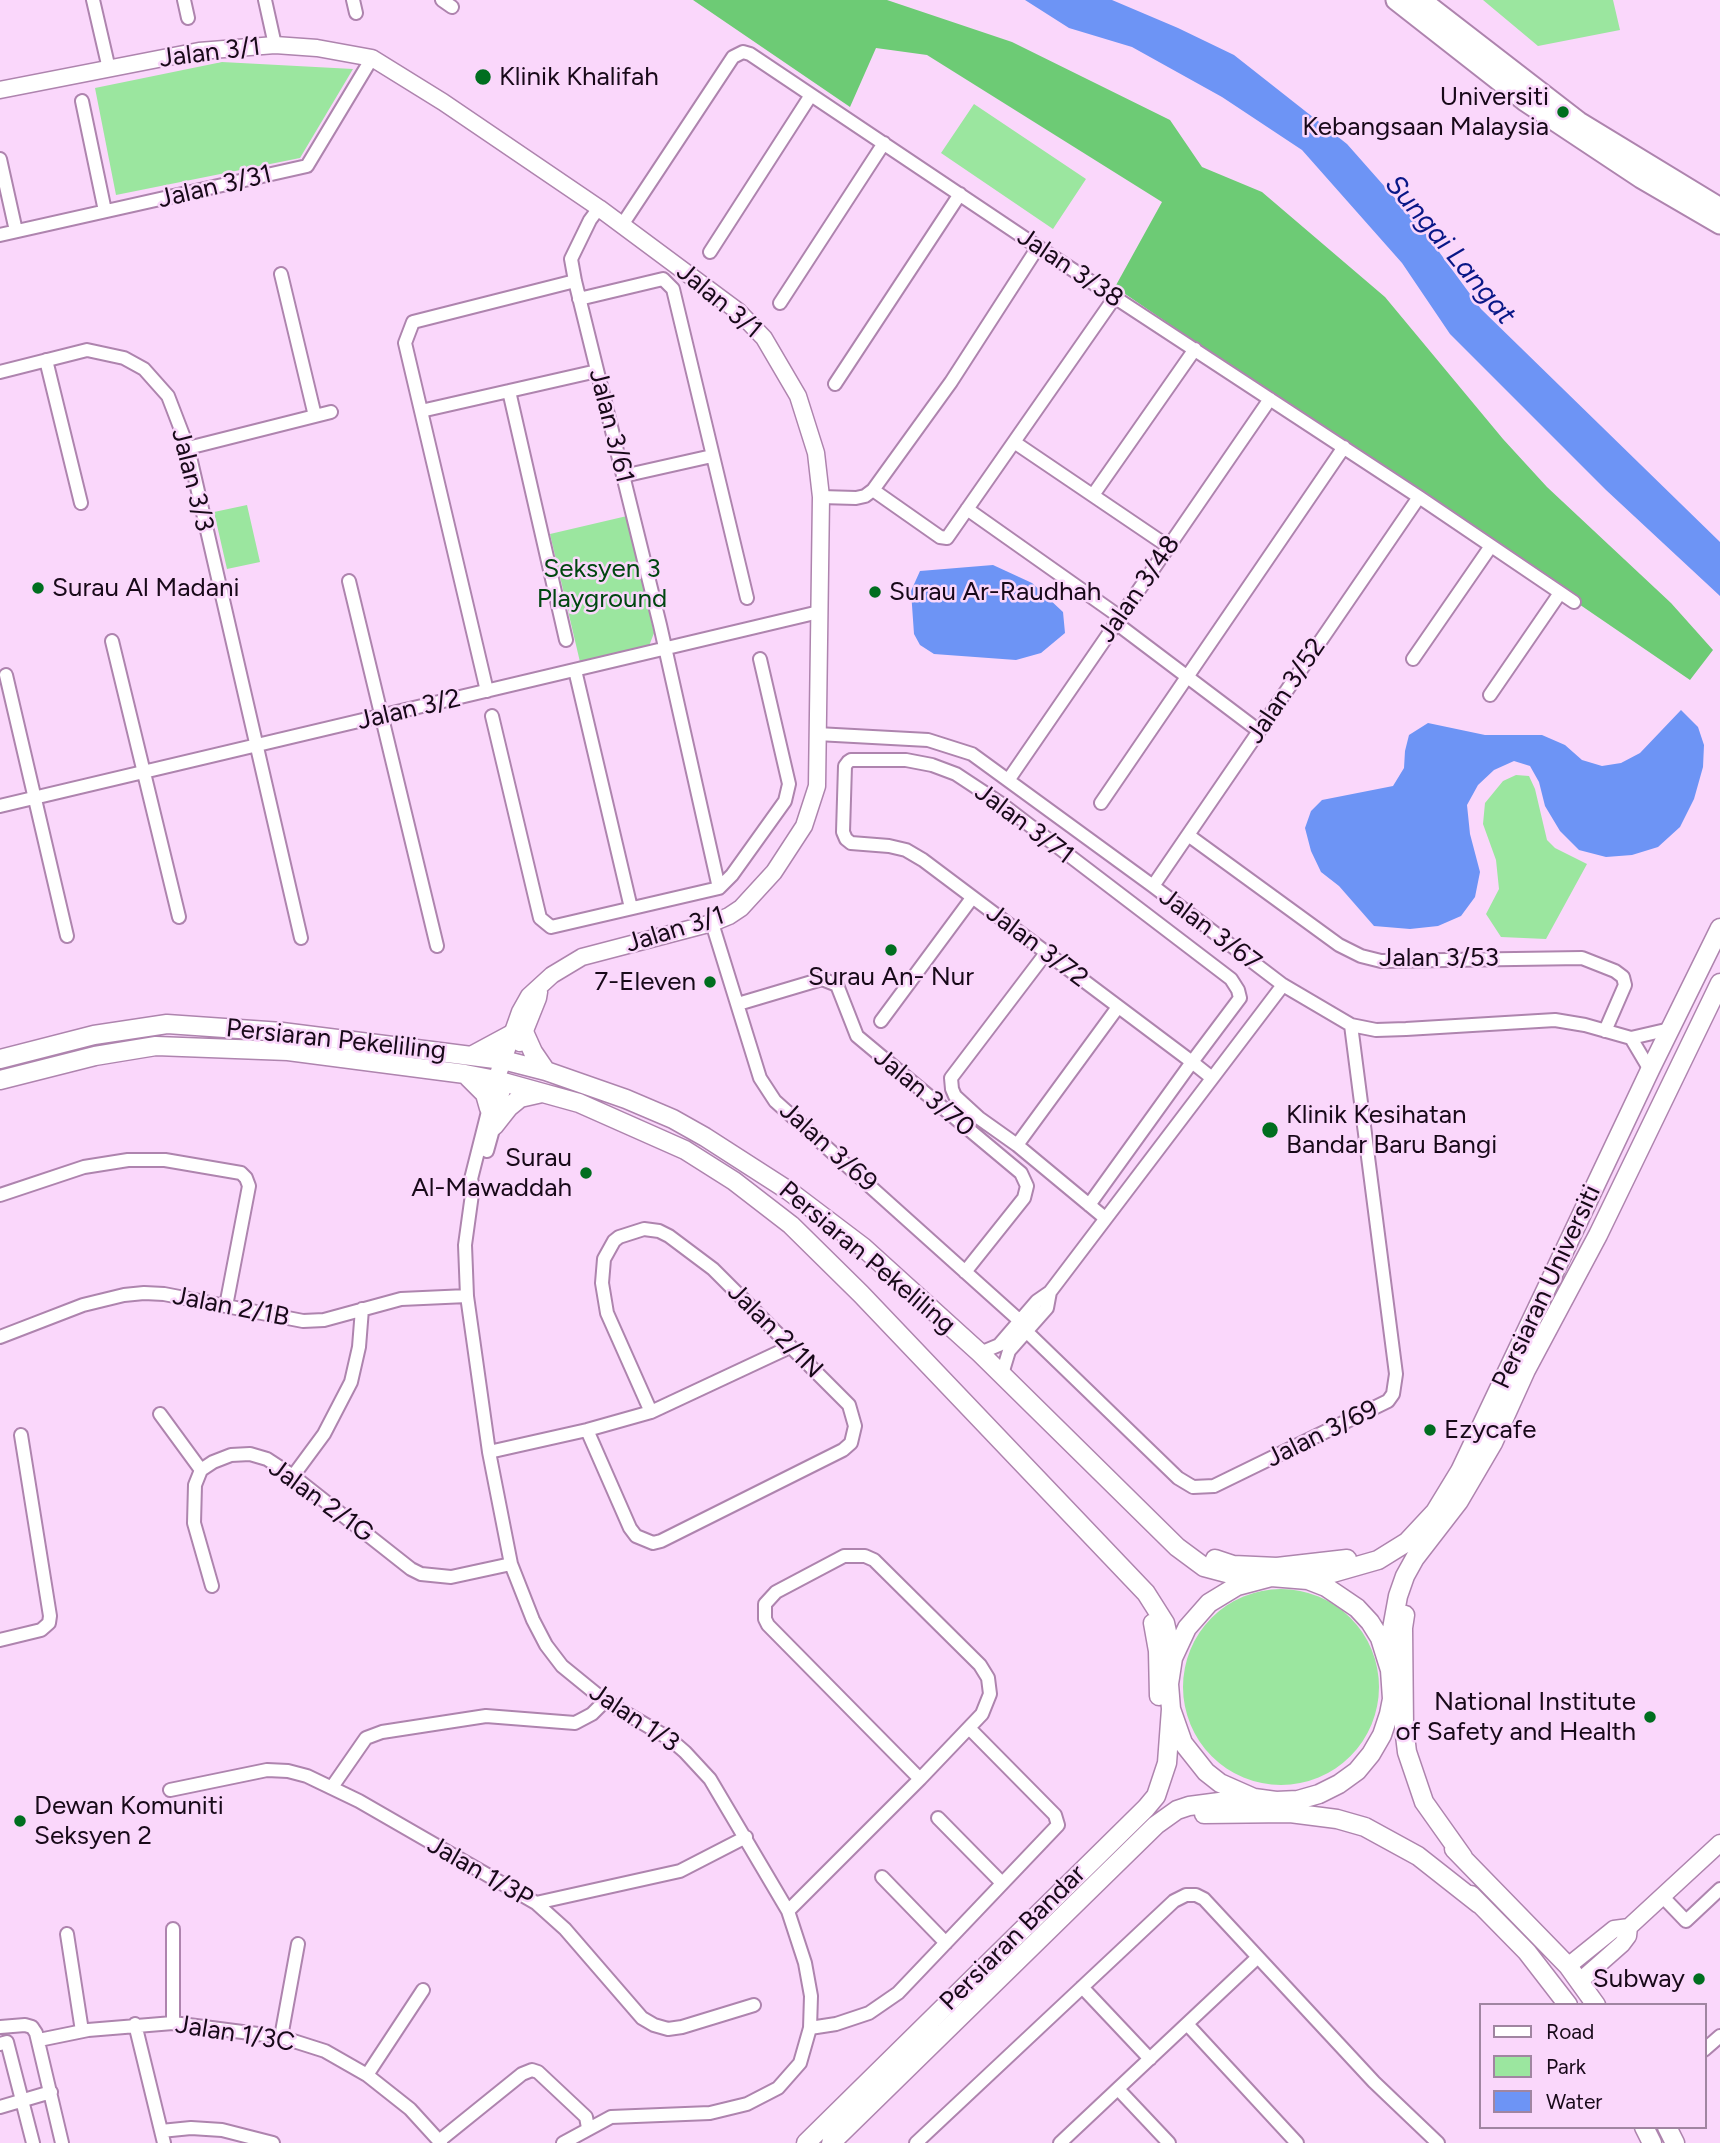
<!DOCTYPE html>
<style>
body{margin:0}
#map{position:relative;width:1720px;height:2143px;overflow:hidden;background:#fad7fb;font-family:Figtree,sans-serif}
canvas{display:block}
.legend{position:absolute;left:1479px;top:2003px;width:228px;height:126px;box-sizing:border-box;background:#fad7fb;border:2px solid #a085a1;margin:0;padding:9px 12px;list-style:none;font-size:21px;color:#180919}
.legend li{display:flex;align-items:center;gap:14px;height:35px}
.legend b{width:35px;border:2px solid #a085a1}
</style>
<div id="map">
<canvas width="1720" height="2143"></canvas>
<ul class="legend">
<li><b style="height:9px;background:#fff"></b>Road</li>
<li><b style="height:19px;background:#9be69f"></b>Park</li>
<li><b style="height:19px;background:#6d94f5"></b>Water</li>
</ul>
</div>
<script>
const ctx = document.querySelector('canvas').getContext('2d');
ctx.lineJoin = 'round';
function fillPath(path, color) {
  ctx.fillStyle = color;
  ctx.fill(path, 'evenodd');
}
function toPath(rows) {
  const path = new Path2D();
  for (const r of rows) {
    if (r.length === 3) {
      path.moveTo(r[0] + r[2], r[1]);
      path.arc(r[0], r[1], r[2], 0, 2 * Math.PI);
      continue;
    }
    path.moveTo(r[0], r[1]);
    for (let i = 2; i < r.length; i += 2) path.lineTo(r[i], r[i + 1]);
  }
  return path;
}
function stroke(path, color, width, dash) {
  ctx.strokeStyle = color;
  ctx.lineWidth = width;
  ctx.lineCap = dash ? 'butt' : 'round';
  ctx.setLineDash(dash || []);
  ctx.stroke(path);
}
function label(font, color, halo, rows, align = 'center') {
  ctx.font = font + ' Figtree,sans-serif';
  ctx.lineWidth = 5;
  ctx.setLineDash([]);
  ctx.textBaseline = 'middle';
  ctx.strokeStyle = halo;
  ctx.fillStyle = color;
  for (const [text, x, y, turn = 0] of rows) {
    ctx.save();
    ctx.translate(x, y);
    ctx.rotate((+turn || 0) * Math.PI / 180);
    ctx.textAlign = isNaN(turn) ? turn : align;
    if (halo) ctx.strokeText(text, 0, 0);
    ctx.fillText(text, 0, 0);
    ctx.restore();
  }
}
fillPath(toPath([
 [1483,0,1613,0,1620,30,1538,46],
 [222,62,353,69,300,158,116,195,95,88],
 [974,104,1086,179,1053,229,941,153],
 [247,505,260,562,227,569,214,512],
 [627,516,654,633,649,646,580,662,550,534],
 [1516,775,1529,776,1535,789,1547,840,1555,848,1587,864,1546,939,1501,937,1486,914,1499,889,1496,860,1483,824,1485,803,1503,781],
 [1281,1687,98]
]), '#9be69f');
fillPath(toPath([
 [693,0,887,0,1012,42,1170,120,1202,167,1262,192,1385,297,1503,439,1547,487,1671,603,1713,650,1690,680,1115,287,1162,202,927,55,876,48,850,107]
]), '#6dcb75');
fillPath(toPath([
 [1025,0,1112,0,1178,28,1234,55,1347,144,1423,230,1481,309,1720,542,1720,596,1606,490,1450,334,1402,263,1302,150,1222,97,1132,47,1069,28],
 [993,565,1032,583,1063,612,1065,633,1041,653,1016,660,934,654,920,645,914,634,911,591,920,571],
 [1681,710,1698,727,1704,745,1703,767,1694,799,1680,827,1658,847,1632,855,1606,857,1579,850,1560,831,1545,806,1539,782,1530,766,1514,761,1494,770,1478,785,1467,805,1470,834,1480,872,1475,897,1461,916,1438,926,1410,929,1374,926,1339,886,1321,872,1311,851,1305,828,1311,811,1322,800,1393,786,1404,768,1405,751,1409,735,1428,723,1485,735,1542,735,1565,745,1582,760,1602,766,1621,763,1640,753]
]), '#6d94f5');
const minor = toPath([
 [93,0,109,69],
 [184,0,188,18],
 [265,0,275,45],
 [353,0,356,13],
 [442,0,452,7],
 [82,101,105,211],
 [0,159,16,231],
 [599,208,590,220,571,259,575,281,660,625,719,888],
 [622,225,733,57,743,52,750,54,1038,247,1419,497,1574,602],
 [0,235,307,166,372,58],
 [710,252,811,95],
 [281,274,315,416],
 [579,299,663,279,673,289,747,598],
 [780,303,884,143],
 [46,360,81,503],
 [0,372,87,350,124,358,144,369,168,396,188,448,301,938],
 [835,384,960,194],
 [509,391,566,640],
 [421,411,597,371],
 [1014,442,1169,547],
 [188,448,331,412],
 [623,476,712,456],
 [873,490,940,537,947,538,1115,297],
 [1093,495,1195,349],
 [821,497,856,498,865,496,873,490,951,382,1038,247],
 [967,509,1120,617],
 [349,581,437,946],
 [1116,623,1259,731],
 [112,641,179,917],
 [1413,659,1491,546],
 [575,670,631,908],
 [6,675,67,936],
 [487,691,405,343,413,322,575,281],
 [1490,695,1560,593],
 [492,716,540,918,551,927,719,888],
 [817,734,928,740,972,754,1153,886,1283,985,1351,1025,1376,1030,1406,1029,1555,1020,1585,1025,1631,1038,1670,1029],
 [1009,779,1270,399],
 [1101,803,1344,447],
 [0,806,819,612],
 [1188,835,1339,945,1361,956,1381,961,1582,958,1615,971,1623,977,1625,985,1605,1031],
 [1153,886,1419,497],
 [719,888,732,875,785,801,789,784,760,659],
 [712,923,760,1078,775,1101,1020,1321],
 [1046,953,951,1078,952,1089,955,1096,979,1118,1017,1145,1105,1218],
 [738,1004,822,979,837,985,857,1036,1021,1173,1027,1186,1024,1198,965,1272],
 [881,1021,972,898],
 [1631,1038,1650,1070],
 [496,1080,471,1179,473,1187,465,1245,467,1296,489,1452,511,1564,533,1620,546,1645,562,1666,605,1701,670,1739,685,1752,710,1779,788,1911,805,1963,811,1996,810,2028,800,2063,778,2088,747,2104,710,2113,611,2117,563,2143],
 [1017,1145,1118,1007],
 [487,1151,506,1083],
 [0,1195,84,1167,128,1160,165,1160,241,1173,246,1178,249,1186,226,1306],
 [1089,1205,1192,1062,1240,998,1238,990,1231,979,1003,805,956,774,932,765,906,760,851,760,848,762,845,766,843,832,846,839,851,843,889,846,906,850,923,860,1192,1062,1212,1078],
 [1026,1331,1178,1478,1193,1487,1214,1486,1388,1401,1393,1394,1396,1374,1351,1025],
 [0,1337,83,1305,124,1295,144,1293,164,1294,303,1321,324,1320,401,1299,467,1296],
 [980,1353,999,1345,1037,1301,1050,1292,1283,985],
 [1002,1374,1009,1351,1047,1308,1050,1292],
 [160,1414,201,1470],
 [587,1430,630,1528,636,1536,653,1543,661,1541,843,1450,851,1443,855,1426,849,1405,713,1269,669,1236,659,1231,644,1229,619,1237,614,1241,604,1259,602,1283,607,1313,651,1412],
 [489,1452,587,1430,651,1412,790,1347],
 [293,1476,324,1434,351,1382,359,1347,362,1309],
 [212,1586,194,1523,195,1485,201,1470,213,1462,231,1455,250,1454,267,1459,293,1476,411,1569,421,1574,451,1577,511,1564],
 [0,1640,41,1630,49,1623,50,1616,21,1435],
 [332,1787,366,1738,382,1732,486,1716,575,1723,592,1714,605,1701],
 [170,1790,267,1770,288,1771,307,1776,359,1801,536,1903,565,1929,642,2018,654,2025,668,2029,682,2027,754,2005],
 [938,1818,1002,1883],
 [882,1877,946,1943],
 [1662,1896,1686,1921,1720,1889],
 [536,1903,680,1871,746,1837],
 [788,1911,920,1779,982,1714,990,1694,988,1678,980,1665,874,1560,865,1556,844,1556,776,1592,765,1604,765,1619,768,1625,920,1779],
 [67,1934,82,2031],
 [1082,1987,1150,2059],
 [173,2023,173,1929],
 [135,2024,164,2143],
 [1187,2024,1297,2143],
 [0,2027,25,2025,32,2027,36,2033,62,2143],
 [810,2028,836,2024,869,2013,898,1993,1058,1825,1055,1815,969,1728],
 [281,2037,298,1944],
 [39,2040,88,2030,173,2023,281,2037,325,2051,367,2075,410,2109,441,2143],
 [0,2044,7,2042,33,2143],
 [1704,2050,1720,2036],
 [367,2075,423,1990],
 [1118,2089,1169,2143],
 [0,2107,51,2092],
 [161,2131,191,2128,222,2130,273,2143],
 [439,2141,522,2074,532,2070,538,2072,586,2117,588,2128],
 [916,2143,1174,1901,1186,1895,1196,1895,1204,1899,1374,2082,1438,2143],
 [1060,2143,1258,1957]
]);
const tertiary = toPath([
 [0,90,199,51,275,45,317,48,372,58,443,102,599,208,739,312,764,338,798,396,816,453,821,497,817,786,804,826,774,872,741,908,729,916,712,923,582,957,552,975,529,996,520,1012,496,1080],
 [520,1043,538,998,539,992],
 [1568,1966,1614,1929,1629,1927,1720,1843],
 [1580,1981,1622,1944,1628,1936,1629,1927]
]);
const secondary = toPath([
 [524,1032,533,1052,546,1071],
 [473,1055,512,1034],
 [0,1059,94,1035,167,1024,282,1032,503,1060,546,1071,626,1099,673,1119,705,1137,789,1191,863,1247,980,1353,1177,1547,1204,1567,1253,1580],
 [466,1075,485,1094,489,1108],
 [0,1080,95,1056,156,1046,288,1051,465,1074,496,1080,579,1103,685,1150,734,1181,791,1225,861,1294,1146,1593,1165,1623,1173,1658],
 [494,1126,509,1107,520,1098,542,1093],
 [1215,1559,1233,1565,1277,1567,1347,1559],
 [1308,1580,1378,1560,1407,1542,1435,1512,1460,1471,1650,1070,1720,928],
 [1405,1615,1403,1628,1404,1727,1407,1752,1424,1802,1463,1857],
 [1153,1623,1158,1651,1159,1696],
 [1387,1656,1398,1596,1405,1576,1415,1558,1459,1501,1493,1443,1526,1370,1598,1235,1720,983],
 [1204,1814,1290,1813,1337,1819,1365,1827,1418,1856,1479,1904],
 [1454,1849,1568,1966,1596,2005],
 [1471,1895,1527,1952,1568,2005],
 [1644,2127,1652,2143],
 [1667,2127,1675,2143],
 [806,2143,1146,1808,1156,1796,1167,1763,1171,1709,1169,1684,1173,1658,1187,1628,1209,1603,1237,1586,1271,1577,1308,1580,1326,1587,1357,1608,1370,1622,1380,1638,1390,1670,1392,1699,1389,1714,1382,1735,1371,1754,1357,1771,1339,1784,1319,1794,1298,1800,1276,1801,1254,1798,1220,1783,1206,1772,1183,1743,1171,1709],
 [831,2143,1156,1825,1177,1810,1189,1806,1250,1798]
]);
const primary = toPath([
 [1396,0,1525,101,1641,178,1720,224],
 [1421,0,1579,122,1720,208]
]);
stroke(minor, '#ae84ae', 16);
stroke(tertiary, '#ae84ae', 19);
stroke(secondary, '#ae84ae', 21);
stroke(primary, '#ae84ae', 23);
stroke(minor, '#fff', 12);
stroke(tertiary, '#fff', 16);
stroke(secondary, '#fff', 18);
stroke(primary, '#fff', 19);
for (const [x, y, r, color] of [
 [483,77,9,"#006e1f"],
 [1563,112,7,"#006e1f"],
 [38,588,7,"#006e1f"],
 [875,592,7,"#006e1f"],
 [891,950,7,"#006e1f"],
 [710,982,7,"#006e1f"],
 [1270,1130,9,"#006e1f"],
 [586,1173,7,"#006e1f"],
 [1430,1430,7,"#006e1f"],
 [1650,1717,7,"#006e1f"],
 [20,1821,7,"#006e1f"],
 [1699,1979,7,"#006e1f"]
]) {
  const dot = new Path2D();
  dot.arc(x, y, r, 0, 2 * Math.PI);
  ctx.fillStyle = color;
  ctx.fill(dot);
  stroke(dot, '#fad7fb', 2.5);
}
label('26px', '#180919', '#fad7fb', [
 ["Jalan 3/1",210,53,-7],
 ["Jalan 3/31",215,187,-13],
 ["Jalan 3/38",1070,268,34],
 ["Jalan 3/1",719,301,40],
 ["Jalan 3/61",611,426,76],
 ["Jalan 3/3",192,480,76],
 ["Jalan 3/48",1139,589,-55],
 ["Jalan 3/52",1286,691,-56],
 ["Jalan 3/2",409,710,-13],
 ["Jalan 3/71",1024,824,37],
 ["Jalan 3/1",675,930,-17],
 ["Jalan 3/67",1210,930,37],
 ["Jalan 3/72",1037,946,37],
 ["Jalan 3/53",1439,958],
 ["Persiaran Pekeliling",336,1040,6],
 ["Jalan 3/70",924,1093,40],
 ["Jalan 3/69",828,1147,42],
 ["Persiaran Pekeliling",867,1258,40],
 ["Persiaran Universiti",1547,1287,-65],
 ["Jalan 2/1B",231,1307,11],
 ["Jalan 2/1N",775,1331,45],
 ["Jalan 3/69",1322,1434,-26],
 ["Jalan 2/1G",321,1501,36],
 ["Jalan 1/3",634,1718,34],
 ["Jalan 1/3P",480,1872,30],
 ["Persiaran Bandar",1013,1938,-45],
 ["Jalan 1/3C",235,2034,9]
]);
label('26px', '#180919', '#fad7fb', [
 ["Klinik Khalifah",499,77],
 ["Universiti",1549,97,"right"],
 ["Kebangsaan Malaysia",1549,127,"right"],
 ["Surau Al Madani",52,588],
 ["Surau Ar-Raudhah",889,592],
 ["Surau An- Nur",891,977,"center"],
 ["7-Eleven",696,982,"right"],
 ["Klinik Kesihatan",1286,1115],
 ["Bandar Baru Bangi",1286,1145],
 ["Surau",572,1158,"right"],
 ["Al-Mawaddah",572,1188,"right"],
 ["Ezycafe",1444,1430],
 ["National Institute",1636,1702,"right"],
 ["of Safety and Health",1636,1732,"right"],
 ["Dewan Komuniti",34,1806],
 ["Seksyen 2",34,1836],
 ["Subway",1685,1979,"right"]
], 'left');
label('26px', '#004710', '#fad7fb', [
 ["Seksyen 3",602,569],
 ["Playground",602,599]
]);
label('italic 28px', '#081787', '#fad7fb', [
 ["Sungai Langat",1450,250,50]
]);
</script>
